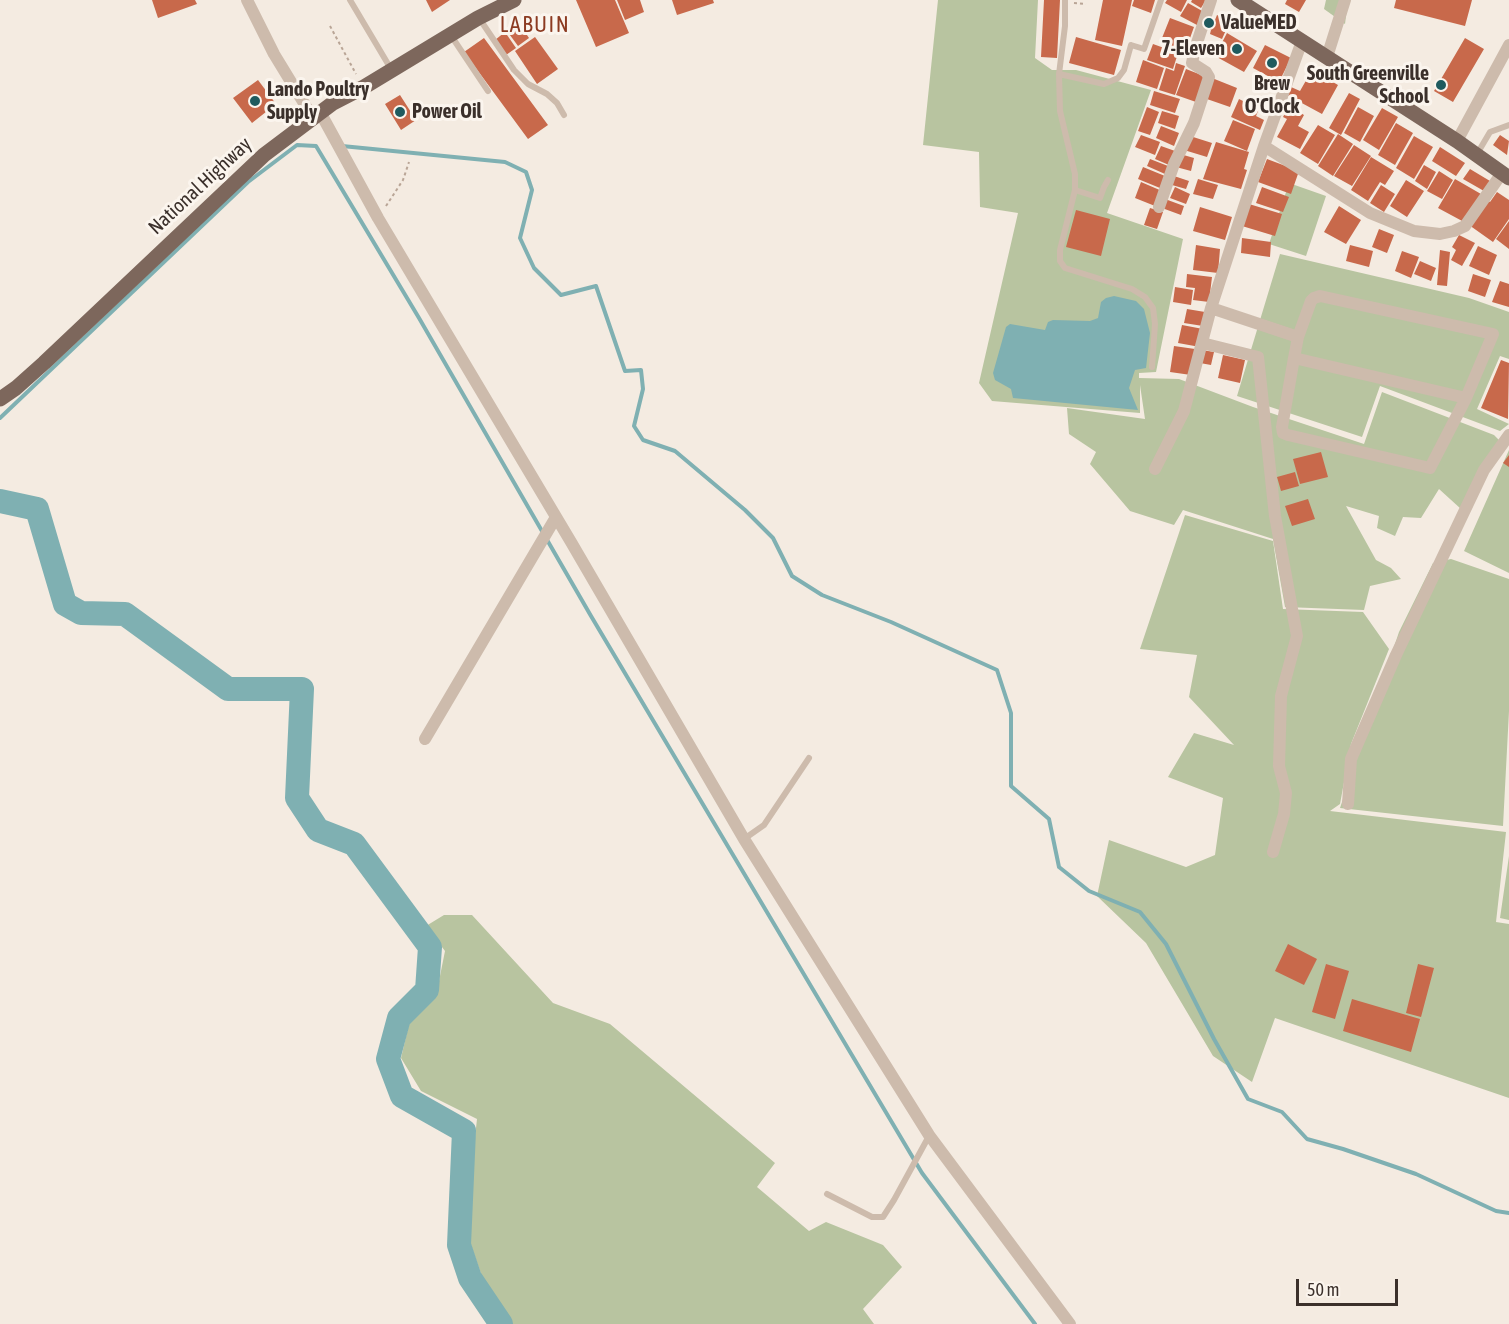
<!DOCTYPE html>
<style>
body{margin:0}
#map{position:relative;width:1509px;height:1324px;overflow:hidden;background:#f4ebe1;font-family:"Asap Condensed",sans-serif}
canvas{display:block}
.scale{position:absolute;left:1296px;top:1279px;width:102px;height:27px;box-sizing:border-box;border:3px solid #3b302b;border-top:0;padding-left:8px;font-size:18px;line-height:21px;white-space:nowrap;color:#3b302b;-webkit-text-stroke:4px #fbf5ee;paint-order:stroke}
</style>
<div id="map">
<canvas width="1509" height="1324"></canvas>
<div class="scale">50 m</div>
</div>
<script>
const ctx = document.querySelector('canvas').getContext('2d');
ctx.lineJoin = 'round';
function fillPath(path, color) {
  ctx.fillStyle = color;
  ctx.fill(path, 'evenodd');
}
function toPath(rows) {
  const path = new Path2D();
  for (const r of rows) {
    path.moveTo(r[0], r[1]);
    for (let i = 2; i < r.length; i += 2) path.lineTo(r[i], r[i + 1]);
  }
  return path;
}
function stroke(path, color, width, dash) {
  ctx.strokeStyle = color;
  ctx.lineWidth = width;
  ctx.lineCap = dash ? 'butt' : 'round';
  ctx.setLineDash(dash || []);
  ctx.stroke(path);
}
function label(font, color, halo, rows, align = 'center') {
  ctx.font = font + ' "Asap Condensed",sans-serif';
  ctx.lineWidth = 6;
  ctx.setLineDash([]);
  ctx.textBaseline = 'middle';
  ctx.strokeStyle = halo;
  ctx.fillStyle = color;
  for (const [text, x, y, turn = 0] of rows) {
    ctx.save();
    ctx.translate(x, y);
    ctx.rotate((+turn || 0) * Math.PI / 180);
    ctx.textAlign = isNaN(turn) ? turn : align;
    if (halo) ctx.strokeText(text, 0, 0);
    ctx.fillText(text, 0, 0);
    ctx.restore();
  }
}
fillPath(toPath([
 [938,0,1038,0,1035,58,1052,70,1076,70,1151,90,1107,213,1183,239,1156,372,1139,373,1139,378,1179,379,1253,407,1364,444,1382,392,1494,435,1499,440,1461,509,1439,489,1421,518,1403,517,1395,536,1377,528,1379,516,1346,506,1376,560,1391,568,1401,579,1370,586,1364,610,1285,607,1273,539,1183,510,1174,525,1130,511,1090,464,1096,452,1069,434,1067,408,1145,419,1140,385,1140,413,992,401,979,383,1018,213,980,207,979,152,923,145],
 [1326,0,1348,0,1345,24,1324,9],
 [1289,183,1326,196,1306,256,1269,244],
 [1280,254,1469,298,1509,312,1509,359,1500,356,1477,409,1509,424,1500,431,1380,386,1362,437,1237,396],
 [1509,450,1509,573,1464,551],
 [1185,515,1273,541,1283,609,1363,612,1389,649,1351,744,1340,804,1330,811,1506,832,1496,922,1509,924,1509,1098,1275,1018,1252,1082,1213,1056,1146,943,1097,896,1109,840,1186,867,1215,855,1223,798,1168,777,1194,733,1234,745,1189,697,1197,655,1140,649],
 [1451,559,1509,579,1509,711,1503,826,1340,808,1399,632,1433,563],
 [1509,856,1509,920,1500,918],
 [444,915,472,915,553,1003,610,1024,775,1163,757,1187,809,1231,826,1222,883,1245,902,1267,863,1309,874,1324,508,1324,494,1311,465,1228,477,1119,421,1091,401,1058,409,1024,436,996,445,951,426,926]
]), '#b8c4a0');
fillPath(toPath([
 [1114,296,1136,301,1144,309,1150,333,1146,368,1135,370,1129,388,1138,410,1013,398,1011,389,995,380,993,373,1006,327,1010,324,1045,330,1048,322,1053,320,1090,321,1098,318,1101,302,1106,298]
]), '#7fb0b2');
stroke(toPath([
 [342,146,505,162,526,172,532,190,520,238,534,268,561,295,596,286,625,371,641,370,643,389,634,426,643,440,675,451,745,510,773,538,792,576,822,595,891,622,997,670,1011,713,1011,786,1049,819,1059,867,1089,891,1140,912,1166,944,1214,1039,1248,1099,1282,1112,1307,1139,1343,1149,1416,1174,1496,1211,1509,1213],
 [0,418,248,182,297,145,316,146,419,318,591,616,922,1173,1035,1324]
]), '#7fb0b2', 4);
stroke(toPath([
 [0,501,37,509,65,604,81,613,125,614,228,689,302,689,297,798,318,830,354,844,430,947,427,990,399,1018,388,1059,402,1096,464,1131,459,1245,470,1278,501,1324]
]), '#7fb0b2', 24);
fillPath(toPath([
 [152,0,195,0,197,4,158,18],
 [426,0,450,0,432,12],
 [576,0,615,0,629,33,596,47],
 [617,0,640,0,644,12,625,20],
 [672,0,713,0,714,3,677,15],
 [1044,0,1060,0,1057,58,1041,57],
 [1103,0,1132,0,1122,46,1095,40],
 [1134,0,1155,0,1151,13,1132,6],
 [1167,0,1187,0,1181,12,1165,3],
 [1192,0,1206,0,1201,8,1191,2],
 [1287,0,1306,0,1299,12,1285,4],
 [1396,0,1472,0,1465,26,1394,8],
 [1188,3,1204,12,1197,25,1180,16],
 [1217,15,1230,21,1222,39,1210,34,1211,30,1203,26,1207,17,1215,20],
 [1170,18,1194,27,1185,52,1160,43],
 [519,23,529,38,518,46,507,31],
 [505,32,516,48,506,55,495,40],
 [1227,33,1257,51,1244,72,1215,56],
 [535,37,558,69,537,84,515,51],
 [1076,37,1121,50,1114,75,1069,63],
 [484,38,548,125,528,139,464,52],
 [1465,38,1484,49,1453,102,1434,91],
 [1153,44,1178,53,1173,69,1147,60],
 [1265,45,1291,58,1279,82,1253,68],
 [1143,60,1164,68,1157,89,1136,82],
 [1176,63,1185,66,1175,95,1159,90,1166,68,1174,71],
 [1186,69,1204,76,1196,102,1176,95],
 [1312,70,1338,85,1322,114,1287,95,1291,87,1300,91],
 [1212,78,1237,88,1230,107,1204,98],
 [258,80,276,104,252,123,233,98],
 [1154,91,1180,99,1175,113,1150,105],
 [1349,93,1360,99,1341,135,1329,128],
 [400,95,416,120,401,130,385,104],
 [1239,99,1259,109,1256,116,1264,120,1260,130,1231,117],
 [1289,106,1304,115,1298,126,1309,132,1300,149,1277,137,1287,119,1283,117],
 [1147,107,1159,112,1150,135,1138,131],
 [1358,107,1374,116,1360,142,1344,133],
 [1382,108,1398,117,1379,150,1363,140],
 [1162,111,1179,116,1175,129,1158,123],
 [1233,120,1255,129,1247,151,1224,141],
 [1396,123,1413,133,1395,165,1378,155],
 [1318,125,1335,135,1318,164,1300,153],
 [1161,126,1179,133,1174,146,1156,138],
 [1338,134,1353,144,1333,176,1318,166],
 [1141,135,1160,142,1155,155,1135,147],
 [1500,135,1509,141,1507,155,1493,145],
 [1190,136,1212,143,1207,157,1184,150],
 [1414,136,1433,147,1414,179,1396,168],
 [1216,142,1249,152,1244,169,1247,170,1241,189,1203,179],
 [1354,145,1371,156,1352,186,1334,176],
 [1161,146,1175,151,1169,165,1155,159],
 [1440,147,1465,163,1456,176,1432,161],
 [1180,154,1194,158,1191,171,1176,167],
 [1371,157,1394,171,1385,185,1380,182,1368,201,1351,190],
 [1150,159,1168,166,1165,174,1147,166],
 [1267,159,1299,171,1291,194,1258,182],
 [1424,165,1436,172,1427,189,1415,181],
 [1143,167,1165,176,1160,188,1138,179],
 [1470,169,1490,181,1484,191,1463,179],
 [1439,171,1453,180,1442,199,1427,191],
 [1174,176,1189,181,1186,189,1172,185],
 [1198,179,1218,185,1213,199,1193,194],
 [1455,179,1481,194,1464,222,1438,208],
 [1406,180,1424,191,1407,217,1390,206],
 [1141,182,1162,191,1155,206,1135,198],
 [1381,185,1395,194,1384,212,1370,203],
 [1175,187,1190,194,1186,204,1170,198],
 [1262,187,1289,197,1283,212,1256,203],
 [1497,192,1509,200,1509,219,1493,242,1469,225,1487,200,1490,202],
 [1165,199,1184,206,1181,215,1162,208],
 [1249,204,1282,214,1275,236,1242,226],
 [1339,206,1361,220,1346,244,1324,232],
 [1200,207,1232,217,1225,240,1193,231],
 [1150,208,1163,212,1157,229,1144,225],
 [1076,210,1110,219,1101,256,1066,247],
 [1509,221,1509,249,1496,239],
 [1379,229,1394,235,1387,253,1372,247],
 [1459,235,1475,243,1462,266,1451,260,1456,250,1452,247],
 [1242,238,1271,242,1270,257,1241,253],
 [1196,245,1220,249,1218,273,1193,270],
 [1350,245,1373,251,1369,267,1346,261],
 [1478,246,1497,255,1489,275,1469,266],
 [1440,250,1450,252,1447,286,1437,285],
 [1402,251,1419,257,1411,278,1395,271],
 [1420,261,1436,268,1431,281,1414,274],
 [1187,274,1212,277,1209,302,1193,300,1195,288,1186,287],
 [1473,274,1491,280,1485,297,1468,291],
 [1500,281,1509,284,1509,307,1492,302],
 [1175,287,1193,290,1191,305,1173,302],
 [1187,309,1205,312,1203,326,1184,323],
 [1182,325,1203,329,1200,347,1178,343],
 [1174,346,1195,349,1191,375,1170,372],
 [1202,350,1214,352,1211,365,1200,363],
 [1223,355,1245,360,1240,383,1218,378],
 [1501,360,1509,363,1508,419,1481,408],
 [1321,452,1328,477,1300,484,1293,459],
 [1509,455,1509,467,1503,463],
 [1295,472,1299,486,1281,491,1277,477],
 [1308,499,1315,519,1292,526,1285,506],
 [1288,944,1317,959,1304,985,1275,971],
 [1326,964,1349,971,1335,1019,1312,1012],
 [1418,964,1434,968,1421,1017,1406,1013],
 [1352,999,1420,1019,1411,1052,1343,1031]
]), '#c8694b');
stroke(toPath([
 [1074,3,1086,4],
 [330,26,356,74],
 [1237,26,1241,19],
 [386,206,403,180,409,162]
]), '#b9a596', 2, [3, 3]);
stroke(toPath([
 [350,0,391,69],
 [1065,0,1065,26,1059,74,1060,111,1075,174,1075,190,1060,250,1060,261,1065,268,1132,289,1145,297,1153,308,1155,324,1152,367],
 [479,18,514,70,528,84,547,94,557,103,564,115],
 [450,34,488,91],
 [1059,74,1104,84,1118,78,1124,70,1131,45,1144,49,1161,0],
 [1477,154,1490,132,1509,125],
 [1075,190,1100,198,1104,187,1108,180],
 [744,839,764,825,809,758],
 [827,1194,872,1217,883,1217,894,1200,929,1136]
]), '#cdbbac', 6);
stroke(toPath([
 [247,0,274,54,313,118],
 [1327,57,1345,0],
 [320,112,378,218,571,542,744,839,929,1135,1070,1324],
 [1457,141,1509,45],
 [1264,146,1370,213,1414,231,1440,234,1454,231,1465,226,1502,173],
 [1159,207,1174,164,1194,123,1209,77,1206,72,1192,63,1195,49,1211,0],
 [1211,308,1298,337,1294,358,1466,398,1493,334,1320,296,1314,298,1311,301,1298,337],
 [1202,343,1258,357,1275,516,1297,636,1281,696,1279,766,1286,793,1284,814,1273,852],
 [1294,358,1282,427,1283,433,1288,435,1430,468,1466,398],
 [1155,469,1184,411,1211,308,1264,146,1302,41],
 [425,739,556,517],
 [1348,804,1351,759,1396,655,1484,470,1509,435]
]), '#cdbbac', 12);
stroke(toPath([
 [1238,0,1457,141,1509,178],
 [0,399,16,388,44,363,264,155,333,103,364,87,478,18,514,0]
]), '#7d675c', 15);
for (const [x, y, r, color] of [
 [1209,23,6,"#1f5a5e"],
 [1237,49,6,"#1f5a5e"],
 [1272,63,6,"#1f5a5e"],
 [1441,85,6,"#1f5a5e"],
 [255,101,6,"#1f5a5e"],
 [400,112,6,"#1f5a5e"]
]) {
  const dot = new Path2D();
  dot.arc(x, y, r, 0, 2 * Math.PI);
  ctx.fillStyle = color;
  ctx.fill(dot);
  stroke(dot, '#fbf5ee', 2);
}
label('bold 20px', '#3b302b', '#fbf5ee', [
 ["ValueMED",1221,23],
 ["7-Eleven",1225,49,"right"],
 ["South Greenville",1429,74,"right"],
 ["School",1429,97,"right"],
 ["Brew",1272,84,"center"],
 ["O'Clock",1272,107,"center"],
 ["Lando Poultry",267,90],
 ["Supply",267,113],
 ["Power Oil",412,112]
], 'left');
label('20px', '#3b302b', '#fbf5ee', [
 ["National Highway",200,186,-43]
]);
ctx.letterSpacing = '1.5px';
label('22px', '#8c3b22', '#fbf5ee', [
 ["LABUIN",535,25]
]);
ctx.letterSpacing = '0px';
</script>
